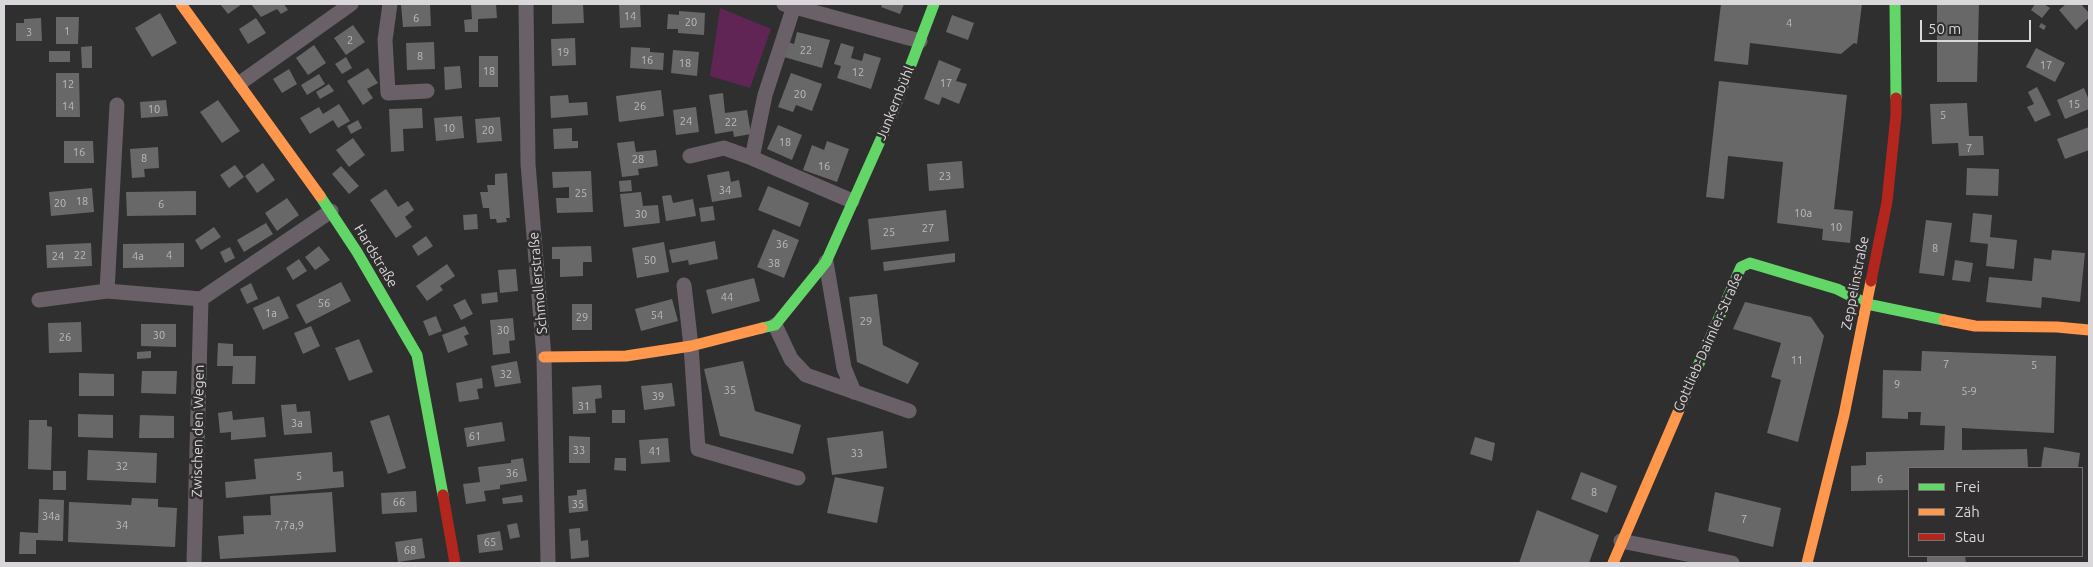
<!DOCTYPE html>
<meta charset="utf-8">
<style>
body{margin:0}
#map{position:relative;width:2093px;height:567px;overflow:hidden;background:#2f2f2f;font-family:Ubuntu,sans-serif}
canvas{display:block}
.frame{position:absolute;inset:0;border:5px solid #d9d7d9;pointer-events:none}
.legend{position:absolute;left:1908px;top:467px;width:175px;height:90px;box-sizing:border-box;background:#302e2f;border:1px solid #747273;margin:0;padding:6px 9px;list-style:none;font-size:15px;color:#d9d7d9}
.legend li{display:flex;align-items:center;gap:10px;height:25px}
.legend b{width:25px;border:1px solid #747273}
.scale{position:absolute;left:1920px;top:20px;width:111px;height:22px;box-sizing:border-box;border:2px solid #d9d7d9;border-top:0;padding-left:6px;font-size:15px;line-height:18px;white-space:nowrap;color:#d9d7d9;-webkit-text-stroke:4px #302e2f;paint-order:stroke}
</style>
<div id="map">
<canvas width="2093" height="567"></canvas>
<div class="frame"></div>
<ul class="legend">
<li><b style="height:6px;background:#63d668"></b>Frei</li>
<li><b style="height:6px;background:#ff974d"></b>Zäh</li>
<li><b style="height:6px;background:#b3261e"></b>Stau</li>
</ul>
<div class="scale">50 m</div>
</div>
<script>
const ctx = document.querySelector('canvas').getContext('2d');
ctx.lineJoin = 'round';
function fillPath(path, color) {
  ctx.fillStyle = color;
  ctx.fill(path, 'evenodd');
}
function toPath(rows) {
  const path = new Path2D();
  for (const r of rows) {
    path.moveTo(r[0], r[1]);
    for (let i = 2; i < r.length; i += 2) path.lineTo(r[i], r[i + 1]);
  }
  return path;
}
function stroke(path, color, width, dash) {
  ctx.strokeStyle = color;
  ctx.lineWidth = width;
  ctx.lineCap = dash ? 'butt' : 'round';
  ctx.setLineDash(dash || []);
  ctx.stroke(path);
}
function label(font, color, halo, rows, align = 'center') {
  ctx.font = font + ' Ubuntu,sans-serif';
  ctx.lineWidth = 5;
  ctx.setLineDash([]);
  ctx.textBaseline = 'middle';
  ctx.strokeStyle = halo;
  ctx.fillStyle = color;
  for (const [text, x, y, turn = 0] of rows) {
    ctx.save();
    ctx.translate(x, y);
    ctx.rotate((+turn || 0) * Math.PI / 180);
    ctx.textAlign = isNaN(turn) ? turn : align;
    if (halo) ctx.strokeText(text, 0, 0);
    ctx.fillText(text, 0, 0);
    ctx.restore();
  }
}
fillPath(toPath([
 [720,8,771,29,750,88,710,76]
]), '#612555');
fillPath(toPath([
 [220,4,242,4,228,14],
 [251,4,284,4,288,10,281,14,277,9,261,17],
 [401,4,430,4,431,26,403,27],
 [471,4,496,4,497,18,478,19,478,32,465,32,464,20,472,19],
 [552,4,583,4,584,23,552,24],
 [619,4,640,4,641,27,620,28],
 [882,4,904,4,900,14,881,7],
 [1721,4,1862,4,1857,44,1854,43,1841,54,1750,43,1748,65,1714,61],
 [1937,4,1979,4,1977,82,1937,82],
 [2035,4,2044,4,2050,8,2042,18,2031,10],
 [2066,4,2081,4,2089,13,2089,18,2076,30,2059,10],
 [679,11,705,13,704,35,678,33,678,29,667,29,668,14,679,15],
 [160,13,177,43,152,57,135,28],
 [952,15,974,23,968,40,946,32],
 [56,17,79,17,78,44,56,44],
 [41,18,42,41,16,41,16,23,24,23,24,19],
 [256,18,266,33,248,44,239,29],
 [2041,23,2046,26,2044,30,2039,27],
 [353,25,365,42,346,55,334,38],
 [797,32,830,40,822,68,784,57,788,42,794,44],
 [575,38,576,65,552,66,551,39],
 [434,42,435,69,407,70,406,43],
 [841,43,854,47,851,58,862,61,864,53,881,58,871,89,837,78,841,66,834,64],
 [314,45,326,63,308,75,296,58],
 [92,46,92,68,82,68,81,47],
 [631,47,650,48,650,52,664,53,663,70,630,68],
 [2036,48,2065,63,2055,82,2026,67],
 [673,50,699,52,697,76,671,73],
 [49,51,70,51,70,62,49,62],
 [479,56,498,56,498,87,479,87],
 [346,57,352,68,342,74,335,64],
 [939,60,961,69,956,81,967,84,959,104,942,97,939,105,924,99],
 [460,66,462,88,445,90,444,67],
 [368,68,378,83,367,89,373,98,363,105,347,81],
 [289,69,297,84,282,93,273,79],
 [56,73,79,73,80,117,56,117],
 [791,73,822,84,812,111,796,105,793,112,778,107],
 [319,74,325,84,307,95,301,85],
 [1719,81,1847,95,1834,209,1853,211,1850,243,1822,240,1823,229,1777,223,1783,162,1728,156,1724,199,1706,197],
 [329,84,334,91,320,99,316,92],
 [2037,87,2051,115,2035,122,2027,107,2034,104,2028,92],
 [2084,88,2089,100,2089,109,2065,119,2057,100],
 [661,90,664,116,619,122,616,96],
 [723,93,725,113,747,110,751,134,734,137,733,131,715,134,709,95],
 [568,95,569,103,587,102,588,115,551,118,550,96],
 [166,100,168,116,141,118,140,102],
 [218,100,240,131,222,143,200,112],
 [1967,103,1969,136,1983,136,1984,155,1959,156,1958,143,1932,144,1930,104],
 [339,104,350,121,338,128,333,120,310,134,300,118,319,107,323,114],
 [696,107,699,132,676,135,673,110],
 [422,108,423,128,403,129,404,151,391,152,389,109],
 [462,116,464,138,436,141,434,118],
 [500,117,502,141,477,143,475,119],
 [358,120,362,128,351,134,347,126],
 [778,125,802,135,792,160,767,149],
 [2089,127,2089,150,2065,159,2057,139],
 [572,128,572,141,578,141,578,148,554,149,553,129],
 [353,138,365,155,349,167,336,150],
 [64,141,93,141,94,163,64,163],
 [634,141,636,152,656,150,658,166,638,169,639,175,622,177,617,143],
 [827,141,849,149,837,182,803,170,812,145,824,150],
 [158,147,159,168,144,169,145,177,132,178,130,149],
 [962,161,964,188,929,191,927,164],
 [263,163,275,180,257,193,245,176],
 [235,165,244,177,229,188,220,175],
 [341,166,359,186,349,194,332,174],
 [1967,168,1999,169,1998,196,1966,195],
 [591,171,593,212,557,213,556,198,569,198,569,187,553,188,552,172],
 [729,171,731,182,739,180,742,197,712,202,707,175],
 [507,173,510,218,506,218,507,222,497,223,496,219,490,219,489,208,483,208,480,192,488,192,487,185,495,185,495,174],
 [631,180,632,191,620,192,619,181],
 [768,186,809,203,800,227,758,210],
 [92,188,94,212,51,216,49,192],
 [386,189,398,207,408,201,414,210,405,217,412,227,396,238,370,200],
 [196,191,196,215,127,216,126,192],
 [641,192,643,206,658,205,660,223,624,227,620,194],
 [671,195,673,203,693,199,696,216,666,221,662,196],
 [287,198,299,215,277,231,265,213],
 [713,206,715,220,701,222,699,208],
 [946,210,949,241,871,250,868,219],
 [1973,213,1992,215,1990,237,2017,240,2014,269,1986,266,1988,244,1970,242],
 [477,214,478,229,464,230,463,215],
 [1926,220,1952,223,1944,276,1919,273],
 [266,223,273,234,244,252,237,240],
 [214,227,221,237,201,250,195,240],
 [773,229,799,240,784,278,757,267],
 [426,236,433,246,418,256,412,246],
 [715,241,718,259,689,265,688,260,672,263,669,250],
 [664,242,669,272,637,278,632,248],
 [91,243,92,266,47,268,46,245],
 [184,243,184,267,123,268,123,244],
 [319,246,330,260,315,270,305,257],
 [591,246,592,262,583,262,583,276,560,277,560,259,552,259,552,247],
 [230,247,235,258,225,263,220,252],
 [2052,250,2085,253,2080,302,2042,297,2041,308,1986,302,1989,277,2032,281,2034,258,2051,260],
 [955,253,955,262,884,271,883,262],
 [299,259,307,271,293,280,286,268],
 [1955,260,1973,263,1970,282,1952,280],
 [447,264,455,276,440,286,443,290,427,301,416,286],
 [516,269,518,291,500,293,498,270],
 [754,278,760,301,712,314,706,290],
 [341,282,351,301,306,324,296,305],
 [251,283,258,299,247,304,240,289],
 [497,292,498,302,482,304,481,294],
 [877,294,883,345,919,363,908,384,857,362,849,297],
 [279,296,289,318,263,330,253,308],
 [465,299,473,314,461,320,453,305],
 [672,299,678,321,641,331,635,309],
 [1745,302,1811,317,1824,336,1798,442,1767,433,1781,380,1771,377,1781,343,1733,329],
 [572,304,592,304,592,330,572,330],
 [436,316,442,331,429,336,423,321],
 [513,318,515,340,509,341,510,353,493,355,490,320],
 [81,322,82,352,49,353,48,323],
 [141,324,176,324,176,347,141,346],
 [311,326,320,346,303,354,294,333],
 [465,326,469,334,464,336,468,345,448,353,442,335],
 [359,339,373,372,349,381,335,348],
 [218,343,233,344,233,356,256,356,255,384,232,384,233,366,217,366],
 [151,351,151,358,137,359,137,352],
 [1922,351,2056,356,2054,433,1962,428,1962,450,2027,449,2028,468,1909,468,1909,490,1851,491,1851,466,1866,465,1866,452,1944,450,1945,426,1920,425,1921,412,1908,412,1908,419,1882,418,1883,370,1921,371],
 [517,361,521,383,495,387,491,366],
 [743,361,755,411,801,425,793,454,720,436,704,369],
 [142,371,177,371,176,394,141,393],
 [79,373,114,374,114,396,79,396],
 [482,378,483,388,477,389,479,399,459,402,456,383],
 [672,383,675,406,644,410,641,386],
 [601,385,602,398,595,399,596,413,573,414,572,387],
 [296,404,297,412,310,411,312,433,284,435,281,405],
 [612,410,625,410,625,423,612,423],
 [232,411,233,420,264,417,266,437,231,440,231,432,220,433,218,413],
 [78,414,113,415,113,438,78,437],
 [140,415,174,416,174,438,139,438],
 [389,415,406,468,388,474,370,421],
 [29,420,47,420,47,426,52,427,51,470,28,469],
 [502,422,505,441,467,447,464,428],
 [883,431,887,468,832,475,827,438],
 [569,436,590,437,590,463,569,463],
 [1475,437,1495,443,1492,461,1470,454],
 [668,438,670,462,641,464,639,440],
 [2044,447,2080,453,2078,468,2041,468],
 [88,450,157,453,156,483,87,480],
 [332,452,333,472,343,471,344,487,226,498,225,482,256,479,254,459],
 [523,458,527,481,500,485,500,489,484,491,486,501,466,504,463,484,480,482,478,467,511,463,511,460],
 [615,458,626,458,626,471,614,470],
 [53,471,66,471,66,490,53,490],
 [1581,472,1617,486,1607,513,1571,499],
 [835,477,884,487,877,523,827,513],
 [586,489,588,511,569,513,568,496,577,495,577,490],
 [416,491,417,512,382,514,381,493],
 [332,492,336,552,220,559,218,536,244,534,243,516,271,515,270,496],
 [1715,492,1781,508,1773,547,1708,531],
 [522,495,523,502,503,504,502,498],
 [132,498,158,499,158,507,177,508,175,547,68,542,69,502,131,505],
 [39,499,64,500,63,541,36,540,36,554,19,554,20,532,38,533],
 [1537,510,1599,535,1589,563,1519,563],
 [517,523,520,537,510,539,507,525],
 [580,528,581,541,588,540,589,557,571,559,569,529],
 [500,531,503,550,479,553,477,535],
 [422,538,425,558,398,562,395,542],
 [1927,556,1965,556,1966,563,1927,563]
]), '#696868');
stroke(toPath([
 [390,4,385,40,388,93,427,91],
 [526,4,528,164,544,357,548,563],
 [784,4,920,41],
 [240,83,351,4],
 [117,105,107,291,201,299,331,211],
 [690,156,724,148,752,158,852,201],
 [752,158,765,95,794,6],
 [826,262,844,368,854,392],
 [684,285,691,346,698,449,798,478],
 [39,300,107,291],
 [775,325,791,359,806,375,909,411],
 [1621,541,1732,563],
 [194,563,201,299]
]), '#6a6168', 15);
stroke(toPath([
 [1895,4,1896,98],
 [320,196,357,252,417,355,443,495],
 [762,328,775,325,826,262,893,112,934,4],
 [1688,389,1741,267,1750,263,1837,289,1867,304,1944,320]
]), '#63d668', 11);
stroke(toPath([
 [181,4,320,196],
 [1944,320,1975,326,2057,327,2089,330],
 [544,357,626,356,691,346,762,328],
 [1613,563,1688,389],
 [1807,563,1844,415,1871,281]
]), '#ff974d', 11);
stroke(toPath([
 [1871,281,1887,202,1896,115,1896,98],
 [443,495,455,563]
]), '#b3261e', 11);
label('11px', '#bdbbbd', null, [
 ["14",630,16],
 ["6",416,18],
 ["20",691,22],
 ["4",1789,23],
 ["1",67,31],
 ["3",29,32],
 ["2",350,40],
 ["22",806,50],
 ["19",563,52],
 ["8",420,56],
 ["16",647,60],
 ["18",685,63],
 ["17",2046,65],
 ["18",489,71],
 ["12",858,72],
 ["17",946,83],
 ["12",68,84],
 ["20",800,94],
 ["15",2074,104],
 ["14",68,106],
 ["26",640,106],
 ["10",154,109],
 ["5",1943,115],
 ["24",686,121],
 ["22",731,122],
 ["10",449,128],
 ["20",488,130],
 ["18",785,142],
 ["7",1969,148],
 ["16",79,152],
 ["8",144,158],
 ["28",638,159],
 ["16",824,166],
 ["23",945,176],
 ["34",725,190],
 ["25",581,193],
 ["18",82,201],
 ["20",60,203],
 ["6",161,204],
 ["10a",1803,213],
 ["30",641,214],
 ["10",1836,227],
 ["27",928,228],
 ["25",889,232],
 ["36",782,244],
 ["8",1935,248],
 ["22",80,255],
 ["4",169,255],
 ["24",58,256],
 ["4a",138,256],
 ["50",650,260],
 ["38",774,263],
 ["44",727,297],
 ["56",324,303],
 ["1a",271,313],
 ["54",657,315],
 ["29",582,317],
 ["29",866,321],
 ["30",503,330],
 ["30",159,335],
 ["26",65,337],
 ["11",1797,360],
 ["7",1946,364],
 ["5",2034,365],
 ["32",506,374],
 ["9",1897,384],
 ["35",730,390],
 ["5-9",1969,391],
 ["39",658,396],
 ["31",584,406],
 ["3a",297,423],
 ["61",475,436],
 ["33",579,450],
 ["41",655,451],
 ["33",857,453],
 ["32",122,466],
 ["36",512,473],
 ["5",299,476],
 ["6",1880,479],
 ["8",1594,492],
 ["66",399,502],
 ["35",578,504],
 ["34a",51,516],
 ["7",1744,519],
 ["34",122,525],
 ["7,7a,9",289,525],
 ["65",490,542],
 ["68",410,550]
]);
label('14px', '#d9d7d9', '#302e2f', [
 ["Junkernbühl",895,103,-68],
 ["Hardstraße",376,256,59],
 ["Schmollerstraße",538,283,-95],
 ["Zeppelinstraße",1855,283,-79],
 ["Gottlieb-Daimler-Straße",1708,342,-66],
 ["Zwischen den Wegen",198,431,-89]
]);
</script>
